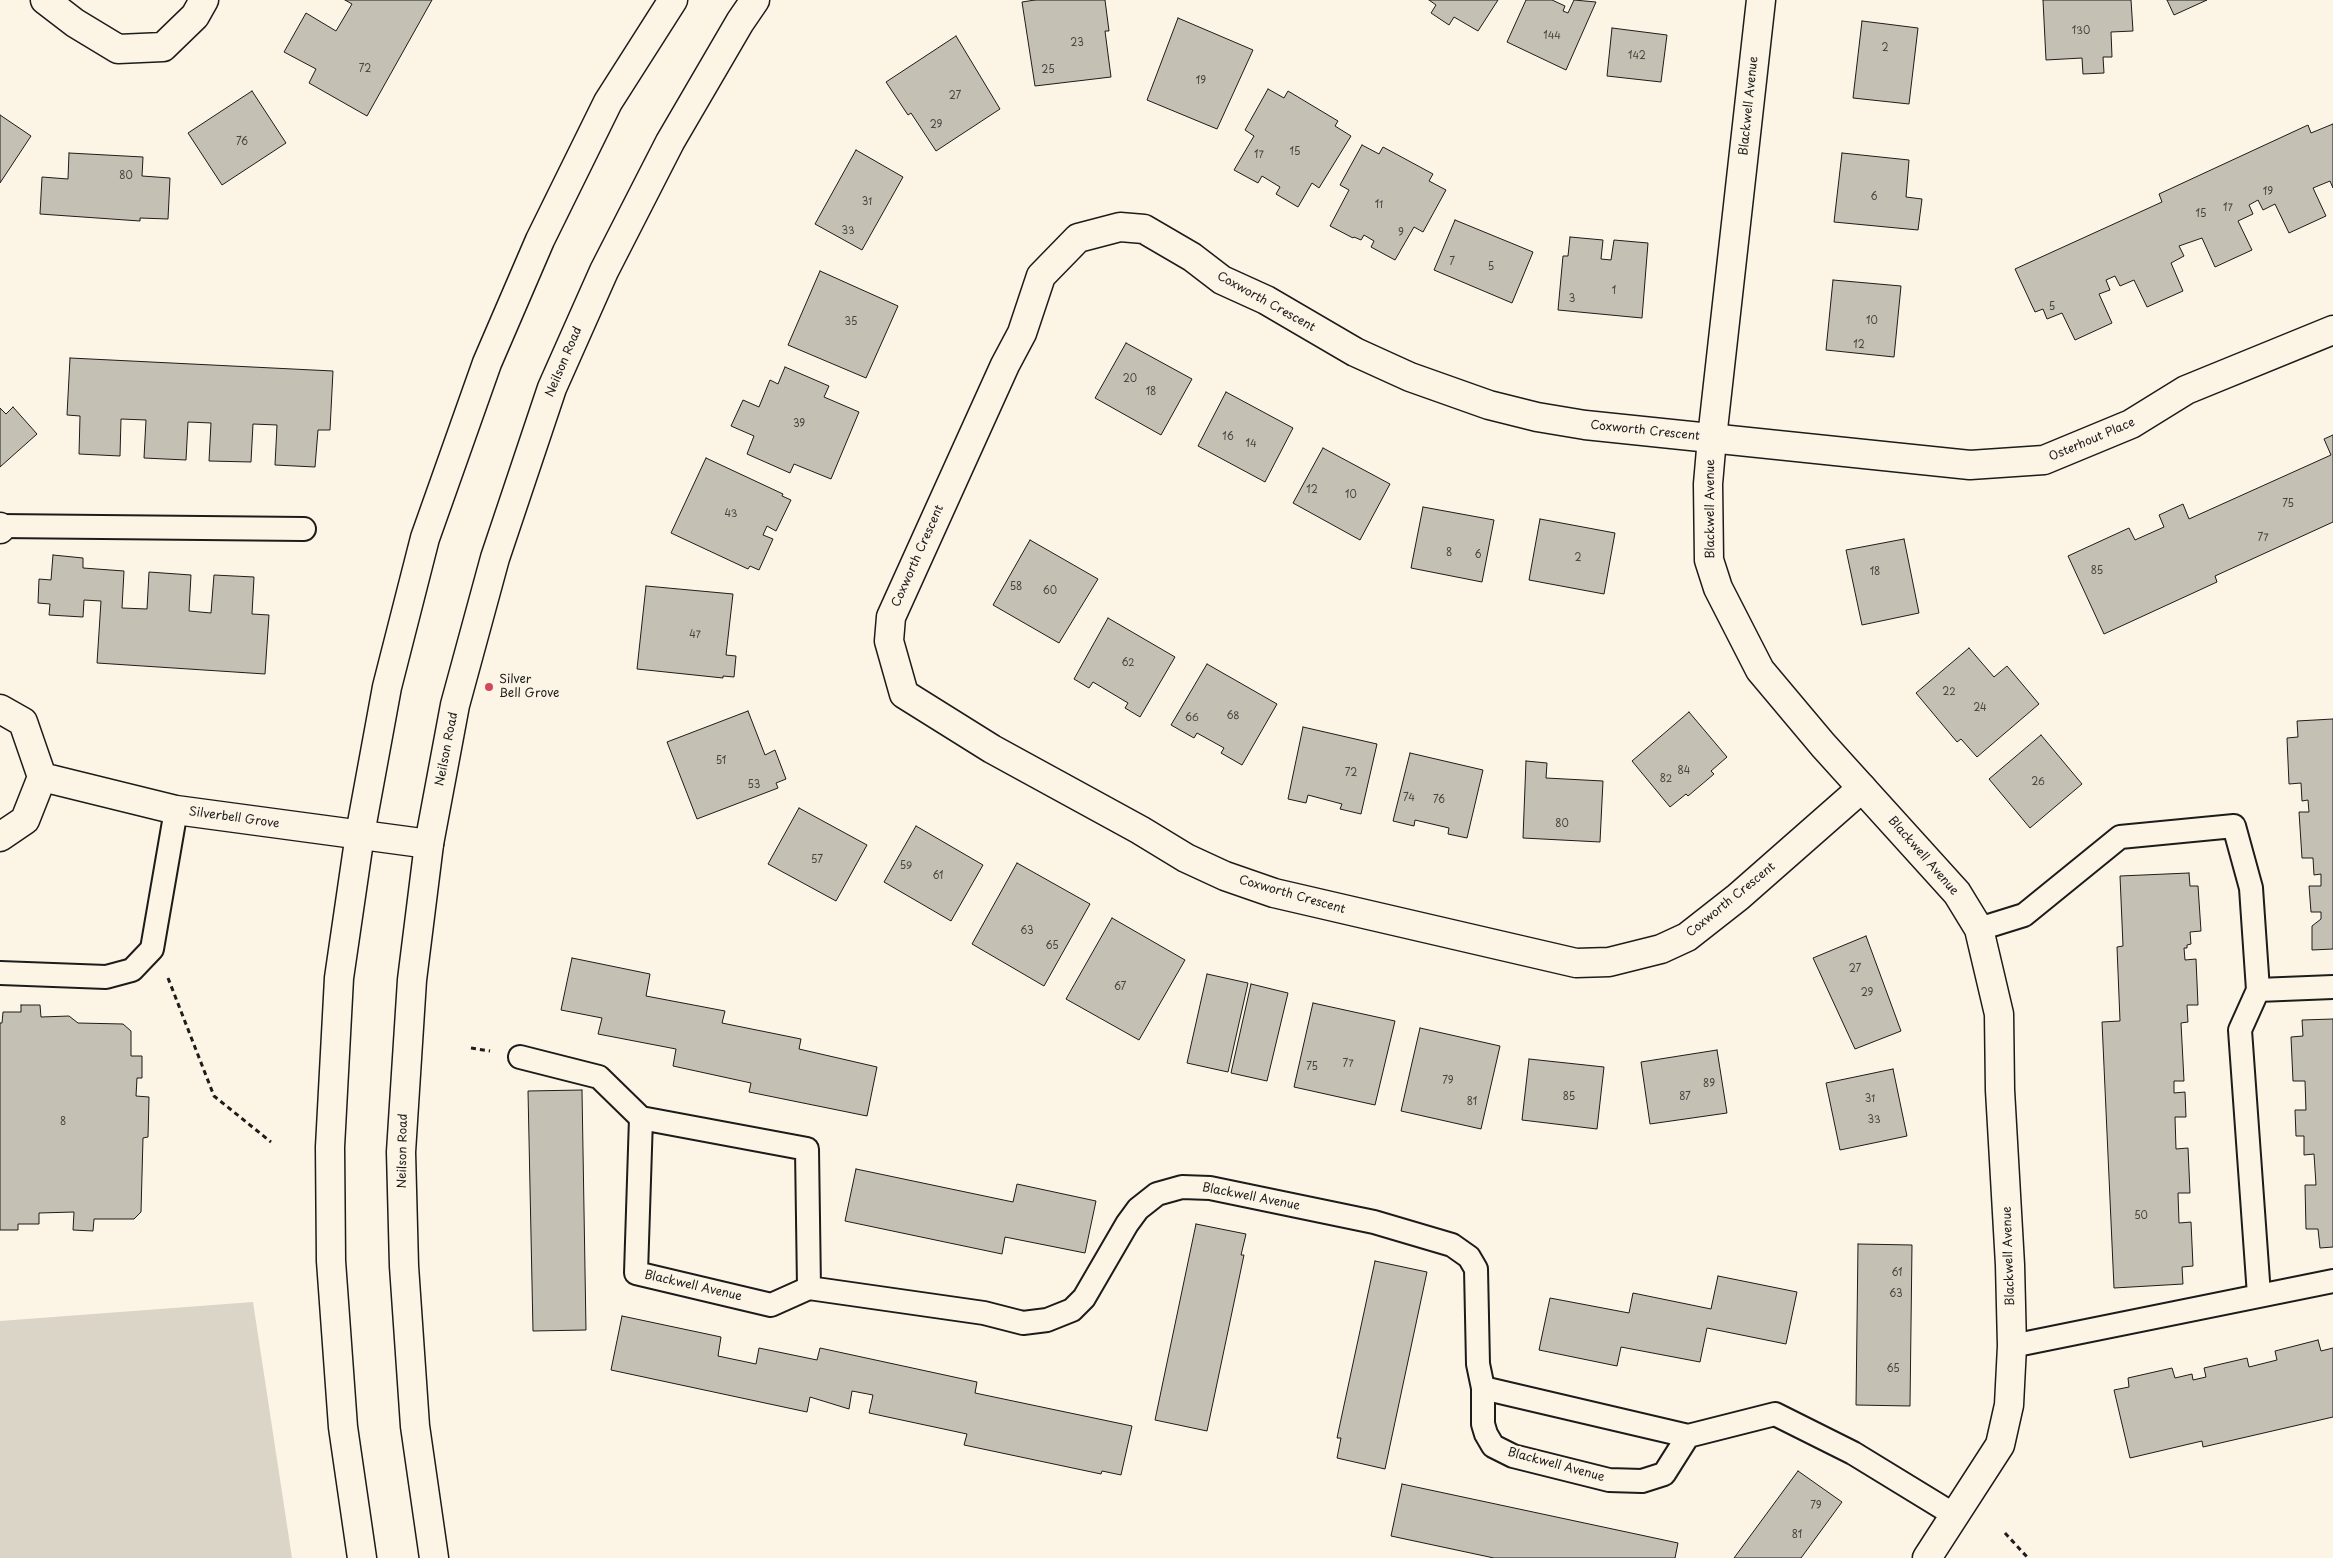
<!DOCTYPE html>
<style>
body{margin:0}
canvas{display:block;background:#fcf5e5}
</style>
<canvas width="2333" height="1558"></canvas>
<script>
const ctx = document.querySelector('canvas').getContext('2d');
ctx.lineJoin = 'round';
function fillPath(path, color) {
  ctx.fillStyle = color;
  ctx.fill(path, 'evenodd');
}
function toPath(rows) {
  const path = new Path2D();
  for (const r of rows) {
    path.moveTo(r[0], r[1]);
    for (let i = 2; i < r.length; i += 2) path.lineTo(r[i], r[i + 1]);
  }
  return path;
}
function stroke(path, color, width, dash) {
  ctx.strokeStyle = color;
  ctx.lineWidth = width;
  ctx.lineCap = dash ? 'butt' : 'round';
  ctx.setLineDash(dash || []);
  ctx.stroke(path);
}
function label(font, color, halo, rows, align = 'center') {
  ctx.font = font + ' "Playpen Sans",sans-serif';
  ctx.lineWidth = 5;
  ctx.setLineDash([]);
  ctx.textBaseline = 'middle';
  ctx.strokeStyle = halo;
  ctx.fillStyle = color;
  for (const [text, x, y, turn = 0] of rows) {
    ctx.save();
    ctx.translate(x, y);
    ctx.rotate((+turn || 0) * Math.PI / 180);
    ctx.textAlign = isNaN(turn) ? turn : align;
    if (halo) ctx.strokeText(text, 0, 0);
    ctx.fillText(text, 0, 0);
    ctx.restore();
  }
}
fillPath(toPath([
 [253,1302,292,1558,0,1558,0,1321]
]), '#dbd5c8');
const building = toPath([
 [345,0,432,0,367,116,309,83,316,69,284,52,306,13,336,31,352,4,345,0],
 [1035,0,1105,0,1109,31,1105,31,1111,77,1035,86,1022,2,1035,0],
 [1429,0,1498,0,1478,31,1454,17,1449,25,1431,13,1436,5,1429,0],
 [1526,0,1552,0,1565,6,1563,11,1568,13,1574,0,1596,2,1566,70,1507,42,1526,0],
 [2043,0,2131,0,2133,31,2111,32,2112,57,2103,57,2104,73,2083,74,2082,58,2046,60,2043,0],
 [2167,0,2207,0,2174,15,2167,0],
 [1178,18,1253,50,1217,129,1147,100,1178,18],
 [1862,21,1918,28,1909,104,1853,98,1862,21],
 [1612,28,1667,35,1661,82,1607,76,1612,28],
 [956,36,1000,109,936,151,911,113,908,115,886,82,956,36],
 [1268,89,1284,98,1288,91,1338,121,1335,126,1351,136,1319,188,1312,183,1298,207,1276,194,1280,187,1262,176,1258,183,1234,170,1254,136,1245,130,1268,89],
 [252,91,286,143,222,185,188,133,252,91],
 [0,115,31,136,0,183,0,115],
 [2333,124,2333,188,2330,181,2313,188,2326,216,2289,233,2275,204,2263,210,2258,200,2249,205,2253,214,2238,221,2252,250,2215,267,2202,238,2179,246,2184,256,2171,263,2183,291,2147,307,2134,280,2120,286,2115,276,2106,280,2110,290,2099,294,2112,323,2075,340,2062,313,2047,319,2043,309,2035,312,2015,269,2162,202,2159,194,2308,125,2311,133,2333,124],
 [1362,145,1379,154,1383,147,1433,174,1429,181,1446,190,1423,232,1414,227,1395,260,1371,247,1374,241,1364,235,1361,240,1354,237,1353,238,1330,226,1349,190,1340,185,1362,145],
 [856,150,903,177,862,250,815,224,856,150],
 [69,153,143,157,142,176,170,178,168,219,140,218,140,221,40,214,42,177,68,179,69,153],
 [1842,153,1909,160,1906,197,1922,199,1918,230,1834,222,1842,153],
 [1455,220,1533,252,1512,303,1434,270,1455,220],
 [1570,237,1603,240,1601,259,1611,260,1614,240,1648,243,1642,318,1558,310,1563,256,1568,256,1570,237],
 [820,271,898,306,866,378,788,345,820,271],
 [1833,280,1901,286,1894,357,1826,350,1833,280],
 [1126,343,1192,379,1161,435,1095,398,1126,343],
 [70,358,333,371,330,430,318,430,315,467,275,465,277,425,253,424,251,462,209,461,211,423,188,422,186,460,144,458,146,420,121,419,120,456,79,454,80,416,67,415,70,358],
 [785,367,829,386,824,397,859,412,831,479,794,464,790,473,747,454,754,436,731,426,743,400,759,407,770,380,778,384,785,367],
 [1226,392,1293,428,1265,482,1198,446,1226,392],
 [13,407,37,434,0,467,0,408,6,414,13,407],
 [2333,435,2333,522,2215,576,2217,582,2104,634,2068,556,2129,528,2135,540,2164,527,2159,515,2183,504,2189,519,2331,455,2324,439,2333,435],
 [1323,448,1390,484,1360,540,1293,503,1323,448],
 [706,458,783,494,782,496,791,500,776,531,767,526,763,535,773,539,759,570,750,566,748,569,671,533,706,458],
 [1423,507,1494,520,1482,582,1411,568,1423,507],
 [1540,519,1615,533,1604,594,1529,580,1540,519],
 [1904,539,1919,613,1862,625,1846,550,1904,539],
 [1030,540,1098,579,1059,643,993,605,1030,540],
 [53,555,83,558,83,568,124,571,122,608,147,609,149,572,191,575,189,611,211,613,214,575,254,577,252,614,269,615,265,674,97,663,101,601,84,600,83,617,49,615,50,604,38,603,39,579,51,580,53,555],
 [646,586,733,594,726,655,736,656,734,677,723,676,723,678,637,669,646,586],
 [1108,618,1175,657,1140,717,1125,708,1128,703,1093,682,1089,688,1074,679,1108,618],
 [1969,648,1994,677,2007,666,2039,704,1977,757,1961,739,1957,742,1916,693,1969,648],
 [1207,664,1277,704,1242,765,1221,753,1224,748,1197,733,1194,738,1171,725,1207,664],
 [748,711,765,755,775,750,786,779,776,783,778,788,697,819,667,742,748,711],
 [1689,712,1727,757,1711,771,1714,774,1688,796,1686,794,1670,807,1632,761,1689,712],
 [2333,719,2333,949,2312,950,2312,926,2321,919,2321,912,2311,912,2309,886,2321,886,2321,874,2314,875,2313,858,2302,858,2299,812,2309,812,2308,800,2302,801,2301,783,2289,784,2287,738,2298,737,2297,721,2333,719],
 [1303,727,1377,744,1361,814,1340,809,1342,804,1308,795,1306,803,1288,799,1303,727],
 [2041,735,2082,784,2030,828,1989,779,2041,735],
 [1410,753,1483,770,1467,838,1448,834,1449,828,1415,820,1414,826,1393,821,1410,753],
 [1526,761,1547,763,1546,778,1603,781,1600,842,1523,838,1526,761],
 [799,808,867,845,836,901,768,864,799,808],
 [916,826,983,865,951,921,884,882,916,826],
 [1017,863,1090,904,1044,986,972,944,1017,863],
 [2189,873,2190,886,2198,886,2201,931,2190,932,2191,944,2187,945,2187,948,2184,948,2185,960,2196,959,2198,1005,2187,1005,2188,1022,2181,1023,2184,1081,2174,1081,2174,1093,2185,1092,2186,1117,2175,1117,2176,1149,2188,1148,2190,1193,2178,1193,2179,1223,2191,1222,2193,1266,2182,1267,2183,1284,2114,1288,2102,1022,2120,1021,2117,947,2123,946,2120,876,2189,873],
 [1112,918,1185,960,1139,1040,1066,999,1112,918],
 [1866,936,1901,1031,1855,1049,1813,958,1866,936],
 [572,958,650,974,646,996,725,1011,722,1023,801,1039,799,1049,877,1067,867,1116,749,1092,751,1083,673,1066,676,1049,598,1034,602,1018,561,1010,572,958],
 [1207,974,1248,983,1228,1072,1187,1063,1207,974],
 [1251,984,1288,993,1267,1081,1231,1073,1251,984],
 [1313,1003,1395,1021,1375,1105,1294,1087,1313,1003],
 [21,1005,40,1005,41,1017,69,1016,78,1023,123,1024,131,1031,131,1056,142,1056,142,1078,137,1078,136,1096,149,1097,148,1137,143,1138,141,1212,134,1219,94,1219,93,1231,73,1230,74,1212,39,1213,39,1224,18,1224,18,1230,0,1230,0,1023,2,1023,3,1012,21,1012,21,1005],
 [2333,1019,2333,1247,2320,1248,2318,1229,2306,1229,2305,1185,2316,1185,2314,1154,2304,1155,2304,1136,2296,1136,2295,1110,2306,1110,2305,1081,2293,1081,2291,1037,2303,1036,2302,1020,2333,1019],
 [1420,1028,1500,1046,1481,1129,1401,1111,1420,1028],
 [1717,1050,1727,1113,1650,1124,1641,1062,1717,1050],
 [1529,1059,1604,1067,1597,1129,1522,1120,1529,1059],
 [1893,1069,1907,1136,1840,1150,1826,1083,1893,1069],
 [582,1090,586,1330,533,1331,528,1091,582,1090],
 [856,1169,1013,1202,1017,1184,1096,1201,1085,1253,1005,1237,1002,1254,845,1221,856,1169],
 [1196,1224,1246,1234,1241,1255,1244,1255,1207,1431,1155,1420,1196,1224],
 [1858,1244,1912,1245,1910,1406,1856,1405,1858,1244],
 [1375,1261,1427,1272,1385,1469,1337,1458,1341,1438,1337,1438,1375,1261],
 [1718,1276,1797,1292,1786,1344,1707,1328,1700,1362,1621,1347,1617,1366,1539,1350,1550,1298,1629,1313,1633,1293,1711,1309,1718,1276],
 [622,1316,721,1337,718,1356,756,1364,759,1348,817,1360,820,1348,977,1382,975,1393,1132,1426,1121,1475,1102,1471,1101,1474,964,1445,967,1434,869,1413,873,1395,852,1391,849,1409,810,1397,807,1412,611,1370,622,1316],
 [2318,1340,2321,1351,2333,1348,2333,1417,2203,1447,2202,1441,2130,1458,2114,1390,2129,1387,2128,1378,2172,1368,2175,1378,2192,1374,2193,1380,2206,1377,2204,1368,2247,1358,2249,1367,2277,1360,2275,1351,2318,1340],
 [1798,1471,1842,1502,1801,1558,1734,1558,1798,1471],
 [1402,1484,1678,1543,1675,1558,1494,1558,1391,1536,1402,1484]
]);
fillPath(building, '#c4c0b3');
stroke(building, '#1c1c1c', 1);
const lane = toPath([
 [0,526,304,529],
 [1979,929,2024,915,2120,837,2234,826,2251,888,2258,990,2240,1030,2259,1295],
 [0,973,106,977,132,970,152,949,176,810],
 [2258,990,2333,987],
 [520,1057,599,1077,641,1118],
 [809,1288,807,1149,641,1118,636,1273,771,1305,809,1288,984,1313,1023,1323,1047,1320,1072,1310,1084,1298,1127,1224,1138,1209,1157,1194,1182,1187,1210,1188,1374,1222,1452,1245,1469,1257,1476,1269,1478,1364,1483,1388,1483,1424,1486,1434,1493,1446,1513,1456,1609,1480,1642,1481,1664,1474,1688,1436,1775,1414,1853,1453,1956,1516],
 [2012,1346,2333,1281],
 [1483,1388,1688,1436]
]);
const street = toPath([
 [45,0,75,23,118,49,163,47,195,16,204,0],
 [0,529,0,527],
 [0,709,23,722,42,777,25,820,0,837],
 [42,777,176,810,429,844],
 [1862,788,1738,897,1687,937,1661,949,1609,962,1576,963,1274,893,1225,876,1186,858,1140,830,992,749,904,694,889,641,891,617,1005,365,1022,333,1041,276,1078,238,1120,227,1144,229,1192,257,1222,280,1266,300,1355,352,1410,377,1489,405,1537,417,1585,425,1970,465,2044,460,2131,424,2186,390,2333,330]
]);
const secondary = toPath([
 [1761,0,1712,438,1708,484,1709,560,1718,588,1760,670,1823,745,1957,893,1979,929,1999,1014,2000,1090,2010,1265,2012,1346,2009,1405,2000,1445,1927,1558],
 [362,1558,343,1427,331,1261,330,1147,339,978,360,834,387,687,425,538,487,363,540,240,608,102,673,0],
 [434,1558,415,1426,404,1266,401,1152,412,980,429,844,455,705,495,558,552,388,604,271,670,142,740,22,755,0]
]);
stroke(lane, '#1c1c1c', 26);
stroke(street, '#1c1c1c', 31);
stroke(secondary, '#1c1c1c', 31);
stroke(toPath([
 [168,978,214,1096,271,1142],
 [471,1048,490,1051],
 [2005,1533,2028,1558]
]), '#1c1c1c', 3, [5, 4]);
stroke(lane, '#fcf5e5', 22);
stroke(street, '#fcf5e5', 28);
stroke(secondary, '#fcf5e5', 28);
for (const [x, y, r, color] of [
 [489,687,5,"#d1495b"]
]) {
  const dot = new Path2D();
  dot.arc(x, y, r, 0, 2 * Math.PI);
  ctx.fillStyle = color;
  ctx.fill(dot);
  stroke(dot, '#fcf5e5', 2);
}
label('10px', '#464542', null, [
 ["130",2081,31],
 ["144",1552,36],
 ["23",1077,43],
 ["2",1885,48],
 ["142",1637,56],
 ["72",365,69],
 ["25",1048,70],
 ["19",1201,81],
 ["27",955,96],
 ["29",936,125],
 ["76",242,142],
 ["15",1295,152],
 ["17",1259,155],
 ["80",126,176],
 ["19",2268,192],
 ["6",1874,197],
 ["31",867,202],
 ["11",1379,205],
 ["17",2228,208],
 ["15",2201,214],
 ["33",848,231],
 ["9",1401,233],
 ["7",1452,262],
 ["5",1491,267],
 ["1",1614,291],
 ["3",1572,299],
 ["5",2052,307],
 ["10",1872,321],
 ["35",851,322],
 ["12",1859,345],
 ["20",1130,379],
 ["18",1151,392],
 ["39",799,424],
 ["16",1228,437],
 ["14",1251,444],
 ["12",1312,490],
 ["10",1351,495],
 ["75",2288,504],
 ["43",731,514],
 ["77",2263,538],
 ["8",1449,553],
 ["6",1478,555],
 ["2",1578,558],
 ["85",2097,571],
 ["18",1875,572],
 ["58",1016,587],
 ["60",1050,591],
 ["47",695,635],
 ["62",1128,663],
 ["22",1949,692],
 ["24",1980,708],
 ["68",1233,716],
 ["66",1192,718],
 ["51",721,761],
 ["84",1684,771],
 ["72",1351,773],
 ["82",1666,779],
 ["26",2038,782],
 ["53",754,785],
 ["74",1409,798],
 ["76",1439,800],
 ["80",1562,824],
 ["57",817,860],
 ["59",906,866],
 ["61",938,876],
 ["63",1027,931],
 ["65",1052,946],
 ["27",1855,969],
 ["67",1120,987],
 ["29",1867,993],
 ["77",1348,1064],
 ["75",1312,1067],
 ["79",1448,1081],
 ["89",1709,1084],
 ["85",1569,1097],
 ["87",1685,1097],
 ["31",1870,1099],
 ["81",1472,1102],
 ["33",1874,1120],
 ["8",63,1122],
 ["50",2141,1216],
 ["61",1897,1273],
 ["63",1896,1294],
 ["65",1893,1369],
 ["79",1816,1506],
 ["81",1797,1535]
]);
label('12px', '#1c1c1c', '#fcf5e5', [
 ["Blackwell Avenue",1749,106,-84],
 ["Coxworth Crescent",1266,302,29],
 ["Neilson Road",564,362,-67],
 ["Coxworth Crescent",1645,431,6],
 ["Osterhout Place",2092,440,-23],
 ["Blackwell Avenue",1711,509,-90],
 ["Coxworth Crescent",918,556,-66],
 ["Neilson Road",447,749,-79],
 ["Silverbell Grove",234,818,8],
 ["Blackwell Avenue",1923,856,49],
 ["Coxworth Crescent",1292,895,16],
 ["Coxworth Crescent",1731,900,-39],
 ["Neilson Road",403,1151,-89],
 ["Blackwell Avenue",1251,1197,11],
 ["Blackwell Avenue",2009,1256,-92],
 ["Blackwell Avenue",693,1286,13],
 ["Blackwell Avenue",1556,1465,15]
]);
label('12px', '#1c1c1c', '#fcf5e5', [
 ["Silver",499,680],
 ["Bell Grove",499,694]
], 'left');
</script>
